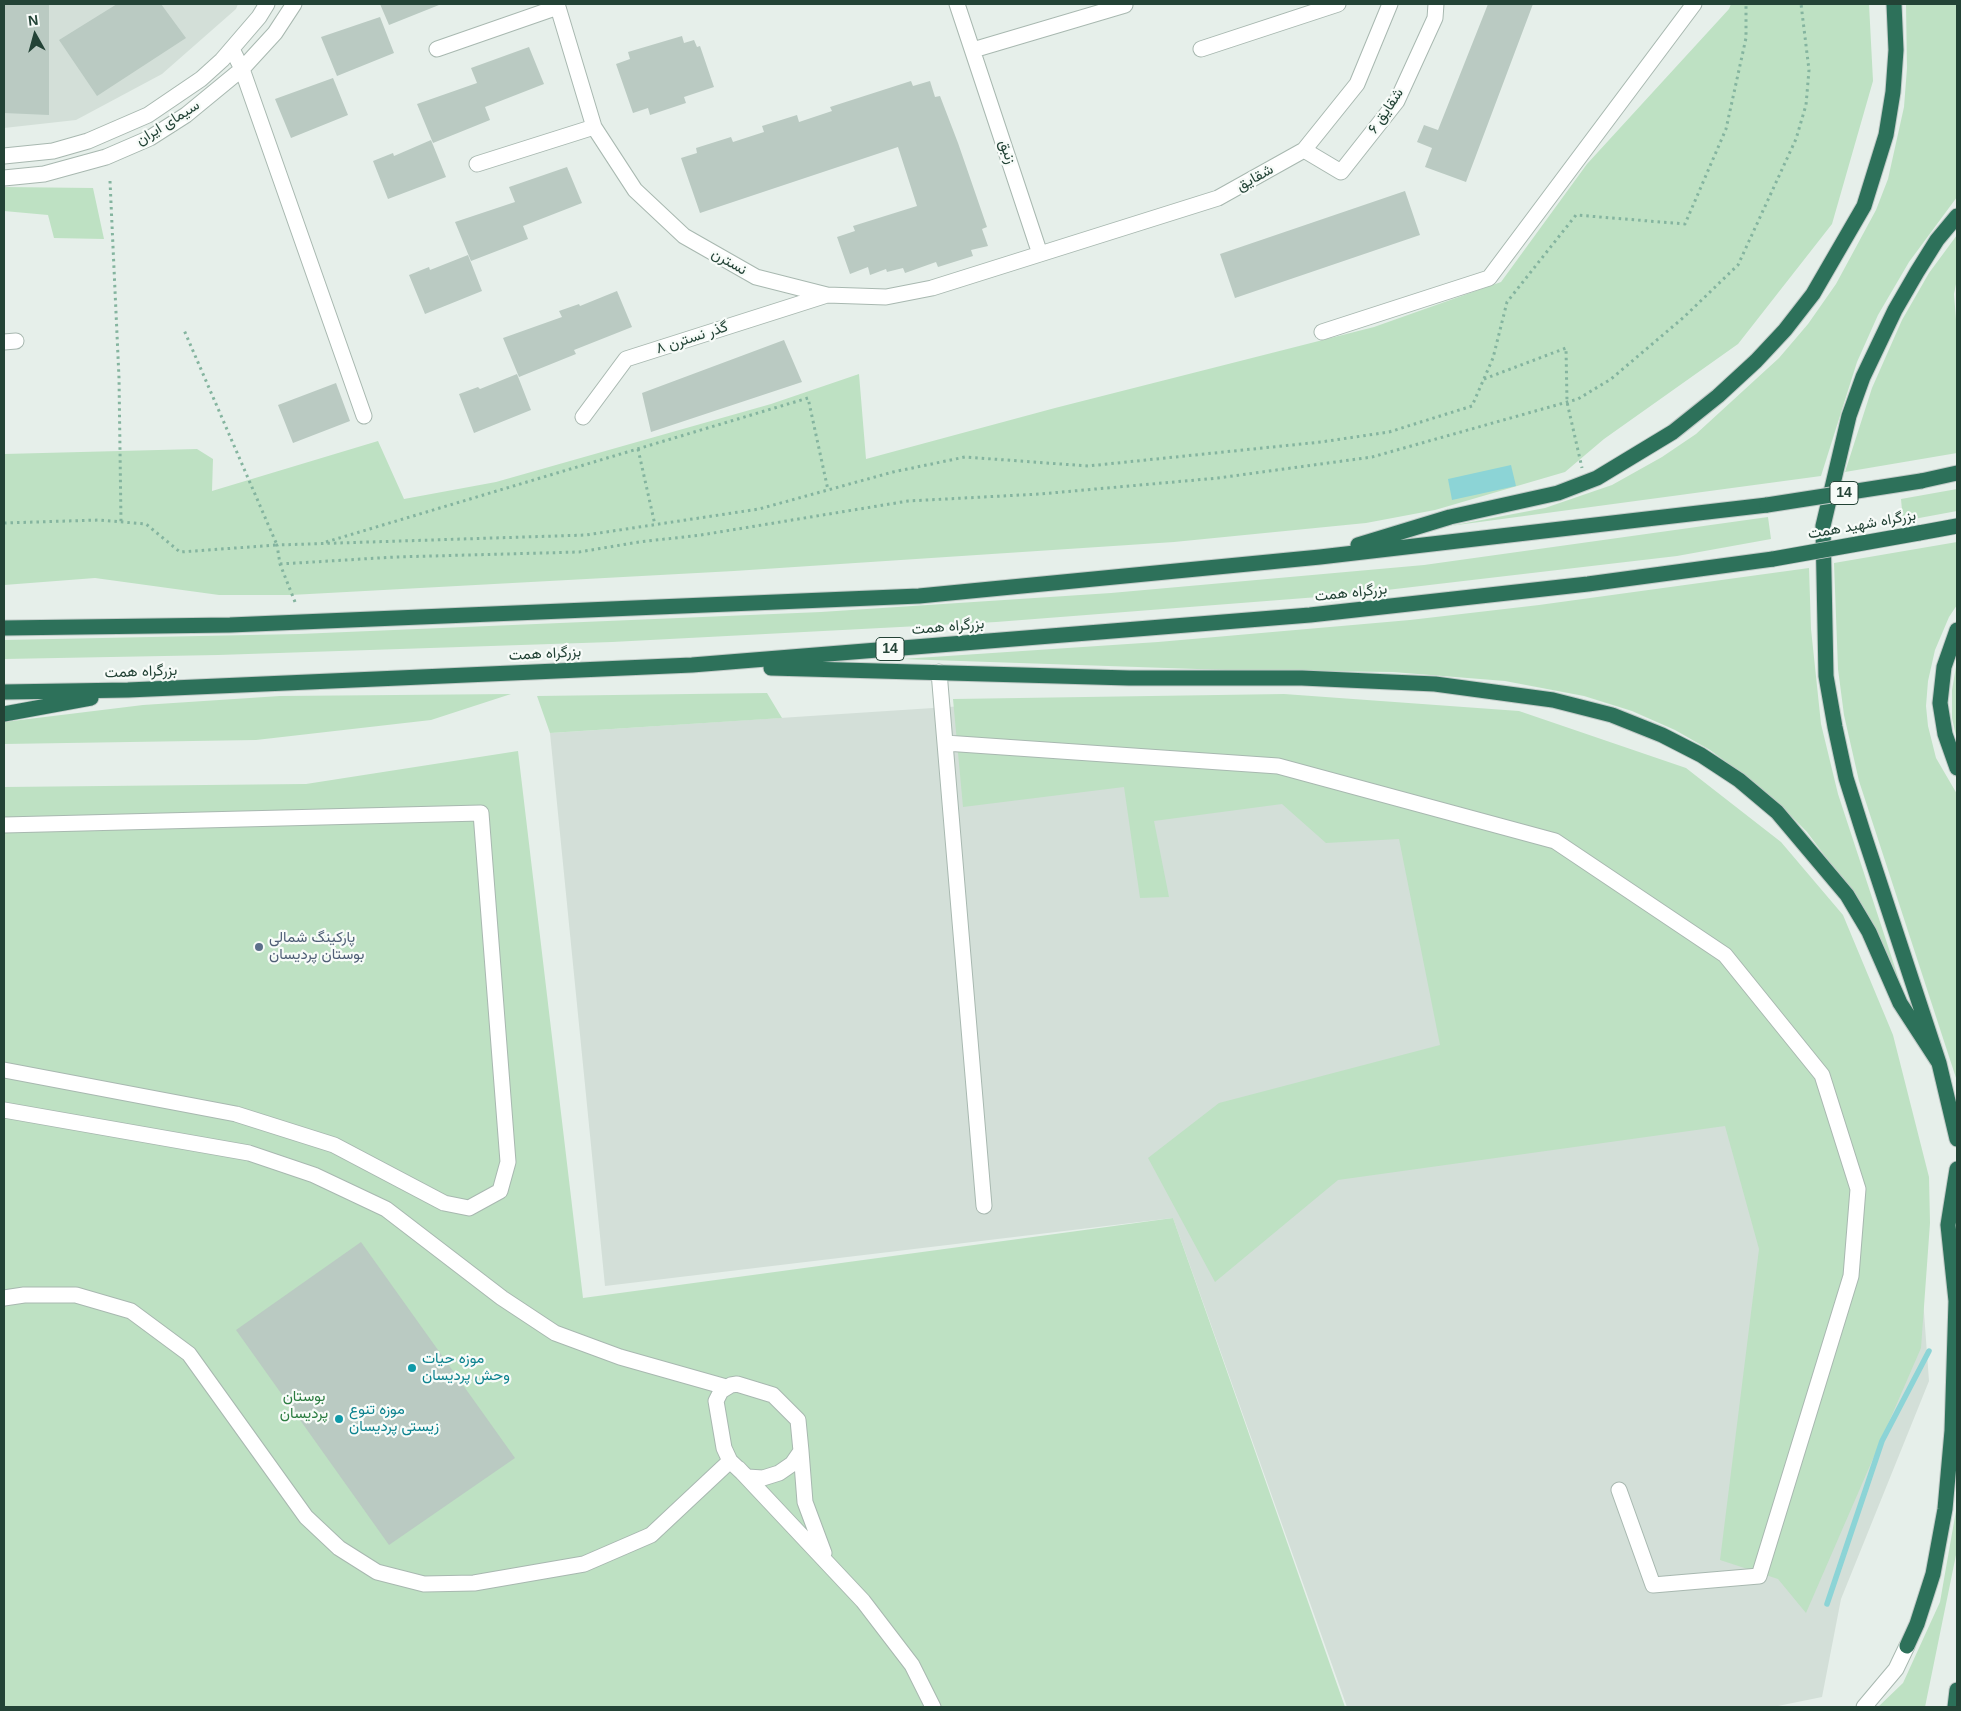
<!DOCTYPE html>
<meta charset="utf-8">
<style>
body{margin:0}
#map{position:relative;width:1961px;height:1711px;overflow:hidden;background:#e6efea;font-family:Arial,sans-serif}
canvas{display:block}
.frame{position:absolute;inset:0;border:5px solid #234336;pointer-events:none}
.north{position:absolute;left:10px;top:10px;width:50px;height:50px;-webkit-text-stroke:4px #f7fbf8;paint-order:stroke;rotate:353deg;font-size:14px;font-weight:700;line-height:20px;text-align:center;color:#234336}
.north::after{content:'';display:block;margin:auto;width:18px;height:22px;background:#234336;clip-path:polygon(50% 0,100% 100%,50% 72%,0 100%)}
</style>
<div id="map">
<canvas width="1961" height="1711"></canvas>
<div class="frame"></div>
<div class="north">N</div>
</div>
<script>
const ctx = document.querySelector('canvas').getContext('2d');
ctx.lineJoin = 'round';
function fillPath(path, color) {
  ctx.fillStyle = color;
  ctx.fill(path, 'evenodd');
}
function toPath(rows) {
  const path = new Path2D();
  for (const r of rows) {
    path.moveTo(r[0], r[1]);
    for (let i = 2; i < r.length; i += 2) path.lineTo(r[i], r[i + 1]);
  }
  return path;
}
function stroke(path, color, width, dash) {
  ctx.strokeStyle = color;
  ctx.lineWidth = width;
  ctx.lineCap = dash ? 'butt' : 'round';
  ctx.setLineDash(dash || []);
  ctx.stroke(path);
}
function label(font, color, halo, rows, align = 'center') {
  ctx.font = font + ' Arial,Vazirmatn,sans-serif';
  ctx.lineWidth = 4.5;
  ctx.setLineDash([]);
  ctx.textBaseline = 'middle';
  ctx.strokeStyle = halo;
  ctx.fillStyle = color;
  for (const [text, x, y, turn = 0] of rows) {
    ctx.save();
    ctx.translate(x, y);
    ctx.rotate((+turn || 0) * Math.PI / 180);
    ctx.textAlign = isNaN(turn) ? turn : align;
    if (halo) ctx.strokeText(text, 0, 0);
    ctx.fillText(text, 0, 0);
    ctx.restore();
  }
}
fillPath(toPath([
 [4,4,238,4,236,9,162,74,76,120,4,128],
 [979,705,1449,767,1922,1285,1929,1381,1841,1599,1822,1697,1773,1707,1347,1707,1173,1218,605,1286,550,733]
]), '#d3dfd8');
fillPath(toPath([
 [1731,4,1869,4,1873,81,1832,224,1738,344,1604,439,1565,472,1435,510,1366,523,1174,542,734,571,291,595,219,595,95,578,4,585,4,454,197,449,213,459,212,491,378,441,404,499,496,482,771,404,859,374,866,459,1055,408,1374,327,1501,282,1587,164,1729,9],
 [1906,4,1957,4,1957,197,1909,262,1878,315,1857,362,1821,476,1450,526,1545,508,1612,485,1662,457,1696,434,1779,358,1808,324,1836,284,1876,210,1888,179,1904,107,1907,68],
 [4,187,93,188,104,239,54,238,48,215,4,211],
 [1957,235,1957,279,1954,294,1957,332,1957,453,1845,472,1872,388,1902,320,1929,273],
 [1957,489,1957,511,1903,521,1901,499],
 [1768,517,1771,539,1677,556,1344,595,996,622,612,642,218,655,4,659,4,640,299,634,821,612,1111,593,1424,565],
 [1957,542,1957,605,1949,617,1935,650,1928,681,1926,706,1928,726,1936,758,1957,794,1957,1081,1859,781,1844,715,1838,669,1834,563],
 [1809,568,1811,629,1821,724,1838,794,1906,1001,1848,887,1807,832,1785,810,1752,781,1710,750,1675,730,1632,711,1584,696,1505,681,1393,672,1226,670,902,659,1158,642,1410,620,1539,605],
 [1957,661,1957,740,1952,718,1952,690],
 [767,693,782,718,550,733,537,696],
 [511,694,431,720,256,740,4,744,4,722,143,705,280,696],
 [1284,694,1519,711,1686,768,1781,842,1843,915,1893,1035,1929,1177,1930,1223,1921,1348,1806,1613,1778,1579,1720,1560,1759,1249,1725,1126,1338,1180,1215,1282,1148,1158,1219,1103,1440,1045,1399,839,1326,843,1282,804,1154,821,1169,897,1140,898,1124,787,963,807,953,699],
 [518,751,583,1298,1173,1218,1345,1707,4,1707,4,787,306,784],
 [1957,1505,1957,1550,1925,1707,1878,1707,1903,1683,1940,1602]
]), '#bee1c3');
fillPath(toPath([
 [1511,465,1516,486,1452,500,1448,479]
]), '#8cd4d6');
stroke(toPath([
 [1827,1604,1882,1441,1929,1351]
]), '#8cd4d6', 5.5);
fillPath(toPath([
 [4,4,49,4,49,115,4,113],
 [117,4,161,4,186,38,97,96,59,40],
 [380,4,439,4,439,5,389,25],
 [1488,4,1533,4,1466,182,1425,167,1432,148,1417,142,1424,125,1438,130],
 [380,17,394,53,337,76,321,37],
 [682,36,684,43,694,40,697,47,700,46,714,87,684,97,686,103,650,115,648,108,633,113,616,64,630,59,628,52],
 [529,47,544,84,485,107,490,120,433,143,417,104,477,83,471,68],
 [333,78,348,115,291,138,275,99],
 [911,81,913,86,930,81,935,97,940,96,958,143,987,227,982,229,988,246,971,250,973,256,938,267,936,262,905,273,903,268,887,272,886,269,870,275,868,267,850,274,837,237,855,231,853,226,917,206,898,147,700,213,681,158,697,153,696,148,731,137,733,142,764,132,762,126,797,115,799,122,832,111,830,107],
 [431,140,446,177,388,199,373,161,393,153,394,156],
 [567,167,582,203,523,226,528,239,471,261,455,222,515,202,509,187],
 [1405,191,1420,235,1235,298,1220,254],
 [468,255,482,291,425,314,409,275,429,267,430,270],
 [617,291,632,327,574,350,576,354,519,377,503,338,562,317,559,311,579,304,580,306],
 [784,340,802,382,651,432,642,393],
 [517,374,531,410,474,433,459,394,478,387,480,389],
 [336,383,350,421,293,443,278,405],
 [361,1242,515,1458,389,1545,236,1330]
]), '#bacac2');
const minor = toPath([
 [557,4,594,127,635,190,684,236,756,277,827,295,886,297,932,288,1218,198,1304,150,1357,84,1390,4],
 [957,4,1040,254],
 [232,49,242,69,364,416],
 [437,49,558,7],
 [1201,49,1338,4],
 [973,50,1125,5],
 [1304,150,1341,172,1397,101,1435,18,1436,4],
 [4,156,53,151,88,141,148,115,201,79,222,60,259,17,267,4],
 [477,164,594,127],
 [4,178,44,174,106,157,150,138,186,115,242,69,275,33,294,4],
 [1322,332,1489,278,1694,4],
 [4,342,16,341],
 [583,417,626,359,827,295],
 [939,672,984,1206],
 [945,743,1278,766,1555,841,1725,955,1822,1075,1858,1189,1851,1276,1759,1576,1653,1585,1619,1490],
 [4,825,481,813,508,1162,500,1191,469,1208,444,1203,334,1145,236,1114,4,1070],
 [4,1110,249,1153,314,1175,386,1209,502,1298,555,1333,620,1357,726,1387],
 [4,1298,24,1295,76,1295,131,1311,189,1354,306,1517,339,1548,377,1572,424,1584,474,1583,584,1564,651,1535,730,1461],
 [737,1384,773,1395,798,1420,801,1451,792,1464,779,1473,763,1478,747,1477,730,1461,724,1448,716,1401,721,1391,731,1385,737,1384],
 [801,1451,805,1502,824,1553],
 [738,1468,863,1601,912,1665,933,1707],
 [1864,1707,1896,1669,1907,1646]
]);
const highway = toPath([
 [1957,216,1937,240,1917,272,1895,310,1863,377,1849,416,1823,526,1826,676,1835,727,1846,778,1863,832,1939,1063,1957,1139],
 [1921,481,1957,473],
 [1919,533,1957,526],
 [1358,545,1450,517,1558,493,1597,478,1673,432,1718,396,1756,361,1785,330,1813,294,1864,206,1886,135,1893,92,1896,50,1894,4],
 [4,628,230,625,919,596,1320,557,1767,505],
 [1957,630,1944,667,1940,703,1945,734,1957,768],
 [771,668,1129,678,1302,678,1435,684,1553,700,1612,715,1662,735,1701,755,1739,780,1777,812,1847,895,1869,932,1900,1003,1939,1063],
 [4,692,128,690,692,665,1310,615,1588,584,1773,559],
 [4,714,91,698],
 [1907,1646,1917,1624,1933,1574,1945,1509,1952,1431,1956,1301,1948,1225,1957,1169],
 [1955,1707,1957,1690]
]);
stroke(minor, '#a8b8b0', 17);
stroke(highway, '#c1cac7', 17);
stroke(toPath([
 [110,181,119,378,121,522],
 [1484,379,1566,348,1567,402,1582,468],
 [638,449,655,525],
 [4,523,99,520,146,524,180,552,277,545,184,330],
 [326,542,808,398,828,490],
 [280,564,395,557,579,552,639,542,701,535,908,501,1040,494,1218,478,1372,457,1578,399,1611,379,1684,317,1738,265,1796,139,1806,105,1809,70,1801,4],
 [295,602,280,564,277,545,586,535,759,509,893,472,965,457,1088,466,1321,442,1389,432,1472,406,1493,358,1507,302,1576,215,1685,224,1726,129,1746,38,1746,4]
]), '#84b49f', 3, [2.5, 4]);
stroke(minor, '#fff', 15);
stroke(highway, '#2d715a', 15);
const highwayBridge = toPath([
 [1767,505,1921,481],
 [1773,559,1919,533]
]);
stroke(highwayBridge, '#c1cac7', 17, []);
stroke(highwayBridge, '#2d715a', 15);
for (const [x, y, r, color] of [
 [259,947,5,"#5c6f8a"],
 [412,1368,5,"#0f9aa8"],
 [339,1419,5,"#0f9aa8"]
]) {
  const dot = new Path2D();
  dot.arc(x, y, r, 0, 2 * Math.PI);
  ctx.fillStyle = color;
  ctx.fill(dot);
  stroke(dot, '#f7fbf8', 2);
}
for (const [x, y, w] of [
 [1844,493,28],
 [890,649,28]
]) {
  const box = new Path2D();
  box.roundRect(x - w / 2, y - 11.5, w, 23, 4);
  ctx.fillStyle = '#f7fbf8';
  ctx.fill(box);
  stroke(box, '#234336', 1);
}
label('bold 14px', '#234336', null, [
 ["14",1844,493],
 ["14",890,649]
]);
label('15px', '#234336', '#f7fbf8', [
 ["شقایق ۶",1386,111,-56],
 ["سیمای ایران",168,123,-32],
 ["زنبق",1007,152,72],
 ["شقایق",1255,178,-29],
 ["نسترن",729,262,30],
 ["گذر نسترن ۸",692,338,-18],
 ["بزرگراه شهید همت",1862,525,-10],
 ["بزرگراه همت",1351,593,-6],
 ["بزرگراه همت",948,627,-5],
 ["بزرگراه همت",545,654,-3],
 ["بزرگراه همت",141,672,-2]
]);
label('15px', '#4e5e75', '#f7fbf8', [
 ["پارکینگ شمالی",269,938],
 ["بوستان پردیسان",269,955]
], 'left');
label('15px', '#0d838f', '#f7fbf8', [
 ["موزه حیات",422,1359],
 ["وحش پردیسان",422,1376],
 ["موزه تنوع",349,1410],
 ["زیستی پردیسان",349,1427]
], 'left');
label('15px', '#2b7c40', '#f7fbf8', [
 ["بوستان",304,1397],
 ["پردیسان",304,1414]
]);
</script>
